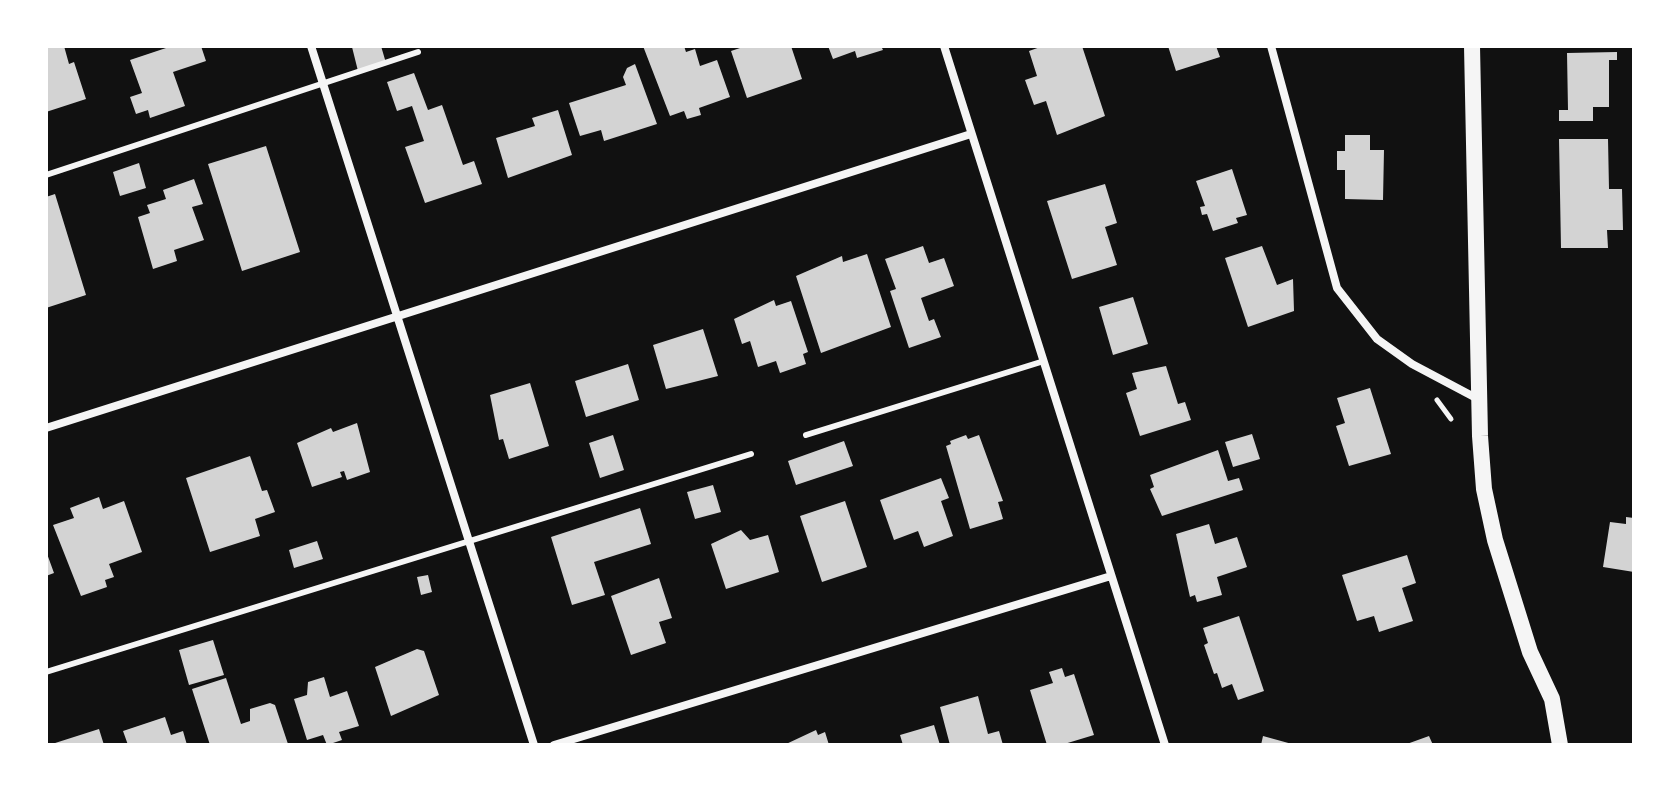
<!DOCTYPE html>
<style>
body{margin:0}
#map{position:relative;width:1680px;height:791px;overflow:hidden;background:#111;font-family:"Varela Round",sans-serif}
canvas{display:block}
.frame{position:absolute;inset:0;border:48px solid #fff;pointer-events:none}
</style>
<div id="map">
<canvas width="1680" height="791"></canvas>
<div class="frame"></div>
</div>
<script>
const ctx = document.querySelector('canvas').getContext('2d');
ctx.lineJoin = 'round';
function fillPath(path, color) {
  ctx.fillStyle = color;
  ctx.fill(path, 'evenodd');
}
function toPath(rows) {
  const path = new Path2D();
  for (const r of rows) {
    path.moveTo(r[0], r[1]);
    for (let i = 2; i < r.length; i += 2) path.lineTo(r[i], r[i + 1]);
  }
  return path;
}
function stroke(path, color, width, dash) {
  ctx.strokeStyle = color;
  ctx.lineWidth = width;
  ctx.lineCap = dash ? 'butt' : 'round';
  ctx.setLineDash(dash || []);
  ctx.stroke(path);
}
fillPath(toPath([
 [46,46,64,46,69,64,74,62,86,99,46,112],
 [172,46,201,46,206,61,173,72,185,106,150,118,148,110,136,114,130,97,142,93,130,60],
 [381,46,386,63,358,71,352,47],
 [643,46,684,46,686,52,695,49,700,66,717,60,730,97,699,108,701,115,687,119,684,111,670,116],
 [746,46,791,46,802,79,747,98,731,51],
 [828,46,881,46,883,50,857,58,855,51,833,59],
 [1043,46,1082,46,1105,116,1057,135,1046,101,1034,105,1025,80,1037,76,1029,51],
 [1168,46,1216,46,1220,57,1176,71],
 [1617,52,1617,60,1609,60,1609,107,1593,107,1593,121,1559,121,1559,110,1568,110,1567,53],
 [635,64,657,124,604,141,601,130,580,136,569,103,626,85,623,77,627,68],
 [414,73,428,110,442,105,463,165,474,161,482,184,425,203,405,147,424,141,412,106,397,111,387,82],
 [558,110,572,155,508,178,496,138,535,126,532,118],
 [1345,135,1370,135,1370,150,1384,150,1383,200,1345,199,1345,170,1337,170,1337,151,1345,151],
 [1559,139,1608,139,1609,189,1622,189,1623,230,1607,230,1608,248,1561,248],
 [266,146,300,252,242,271,208,164],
 [139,163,146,188,120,196,113,172],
 [1232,169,1247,215,1236,218,1238,223,1213,231,1207,214,1202,215,1200,207,1205,206,1196,181],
 [194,179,203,204,192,207,204,240,174,250,177,261,153,269,138,217,150,213,147,205,166,199,163,190],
 [1105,184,1117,223,1105,227,1117,265,1072,279,1047,201],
 [55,194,86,295,46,308,46,197],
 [923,246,929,263,944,258,954,286,921,298,929,321,934,319,941,337,909,348,890,291,896,289,885,259],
 [1262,246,1277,285,1293,279,1294,311,1248,327,1225,258],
 [867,254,891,327,821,353,796,276,842,256,843,262],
 [1133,297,1148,344,1113,355,1099,307],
 [774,300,776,306,791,301,808,352,803,354,806,364,780,373,776,361,758,367,750,341,742,344,734,319],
 [703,329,718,376,666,389,653,345],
 [628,364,639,400,586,417,575,381],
 [1166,366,1178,404,1185,402,1191,420,1140,436,1126,393,1137,389,1132,373],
 [530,383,549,446,509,459,503,439,499,440,490,395],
 [1370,388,1391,454,1349,466,1336,426,1345,423,1337,398],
 [357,423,370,472,347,480,344,471,340,472,342,477,312,487,297,443,331,428,333,432],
 [1252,434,1260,459,1233,467,1225,442],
 [613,435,624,470,600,478,589,443],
 [966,435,968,439,979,435,1003,501,998,502,1003,519,970,529,946,446,951,444,950,441],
 [844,441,853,466,796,485,788,461],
 [1218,450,1228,481,1239,478,1243,490,1162,516,1150,489,1154,487,1150,475],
 [250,456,262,491,267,490,275,512,255,519,260,536,210,552,186,478],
 [941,478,949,498,941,501,953,536,924,547,918,531,894,540,880,500],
 [713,485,721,512,695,519,687,492],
 [99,497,103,509,124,501,142,552,109,564,114,577,105,580,107,587,81,596,53,525,74,518,70,508],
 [845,501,867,567,822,582,800,516],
 [640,508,651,544,594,562,605,595,572,605,551,537],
 [1626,517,1634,518,1634,572,1603,567,1610,522,1626,524],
 [1209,524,1215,544,1237,537,1247,567,1217,577,1222,595,1197,602,1195,595,1190,597,1176,534],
 [741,530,750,540,768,535,779,572,726,589,711,544],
 [317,541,323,559,294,568,289,550],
 [46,551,54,573,46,576],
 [1407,555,1416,583,1402,588,1413,621,1379,632,1374,616,1357,621,1342,575],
 [428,575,432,592,421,595,417,577],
 [659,578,672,618,659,622,666,643,631,655,611,596],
 [1239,616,1264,691,1238,700,1232,684,1222,688,1217,673,1214,674,1204,645,1208,643,1203,628],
 [213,640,224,675,189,685,179,650],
 [417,649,424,651,439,695,391,716,375,667],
 [1062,668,1065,677,1074,674,1094,735,1061,745,1047,745,1030,690,1053,683,1049,672],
 [324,677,330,697,347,691,359,726,339,732,342,740,327,745,323,735,307,740,294,699,307,695,308,682],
 [226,678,241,724,250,721,250,709,270,703,275,705,288,744,210,745,192,689],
 [978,696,988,734,999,731,1003,745,950,745,940,707],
 [165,717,171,735,183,731,187,745,128,745,123,731],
 [934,725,940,745,903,745,900,735],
 [99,729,104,745,52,745,52,744],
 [816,730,818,735,825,732,829,745,784,745],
 [1263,736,1292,744,1292,745,1261,745],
 [1429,736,1433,745,1404,745]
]), '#d3d3d3');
stroke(toPath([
 [1437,400,1451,419]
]), '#f5f5f5', 5);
stroke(toPath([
 [46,175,418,52],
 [806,435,1044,361],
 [46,672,751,454]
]), '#f5f5f5', 6);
stroke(toPath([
 [311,46,534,745],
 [944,46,1165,745],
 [1271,46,1337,288,1377,339,1412,364,1478,399],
 [46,428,971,134],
 [554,745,1111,576]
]), '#f5f5f5', 8);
stroke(toPath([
 [1472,46,1480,436,1484,489,1495,540,1530,652,1552,699,1560,745]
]), '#f5f5f5', 16);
</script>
